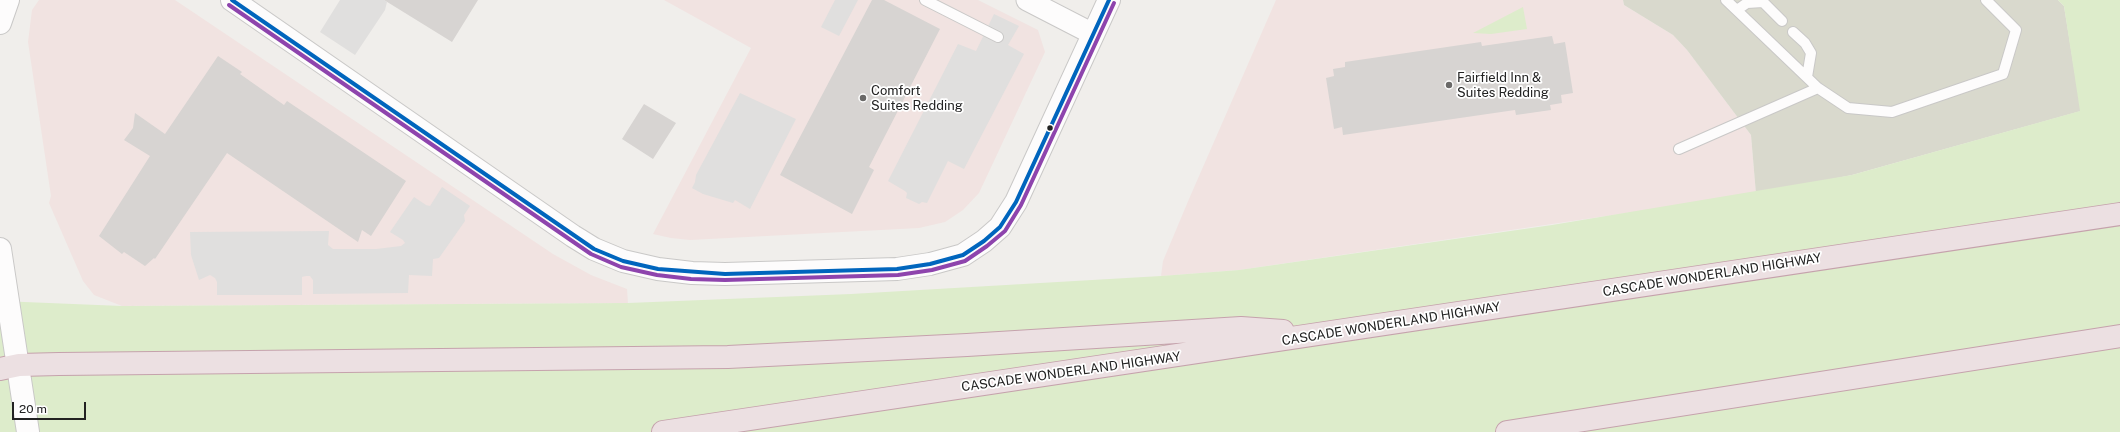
<!DOCTYPE html>
<style>
body{margin:0}
#map{position:relative;width:2120px;height:432px;overflow:hidden;background:#f0eeeb;font-family:"Public Sans",sans-serif}
canvas{display:block}
.scale{position:absolute;left:12px;top:402px;width:74px;height:18px;box-sizing:border-box;border:2px solid #222;border-top:0;padding-left:5px;font-size:12px;line-height:14px;white-space:nowrap;color:#222;-webkit-text-stroke:3px #fff;paint-order:stroke}
</style>
<div id="map">
<canvas width="2120" height="432"></canvas>
<div class="scale">20 m</div>
</div>
<script>
const ctx = document.querySelector('canvas').getContext('2d');
ctx.lineJoin = 'round';
function fillPath(path, color) {
  ctx.fillStyle = color;
  ctx.fill(path, 'evenodd');
}
function toPath(rows) {
  const path = new Path2D();
  for (const r of rows) {
    path.moveTo(r[0], r[1]);
    for (let i = 2; i < r.length; i += 2) path.lineTo(r[i], r[i + 1]);
  }
  return path;
}
function stroke(path, color, width, dash) {
  ctx.strokeStyle = color;
  ctx.lineWidth = width;
  ctx.lineCap = dash ? 'butt' : 'round';
  ctx.setLineDash(dash || []);
  ctx.stroke(path);
}
function label(font, color, halo, rows, align = 'center') {
  ctx.font = font + ' "Public Sans",sans-serif';
  ctx.lineWidth = 3.5;
  ctx.setLineDash([]);
  ctx.textBaseline = 'middle';
  ctx.strokeStyle = halo;
  ctx.fillStyle = color;
  for (const [text, x, y, turn = 0] of rows) {
    ctx.save();
    ctx.translate(x, y);
    ctx.rotate((+turn || 0) * Math.PI / 180);
    ctx.textAlign = isNaN(turn) ? turn : align;
    if (halo) ctx.strokeText(text, 0, 0);
    ctx.fillText(text, 0, 0);
    ctx.restore();
  }
}
fillPath(toPath([
 [39,0,175,0,553,254,591,275,627,289,628,303,122,306,94,295,83,281,49,203,51,196,28,42,32,10],
 [664,0,978,0,1038,30,1045,52,979,193,963,210,945,222,919,228,690,240,671,238,653,234,751,48],
 [1276,0,1623,0,1624,5,1673,35,1687,50,1751,135,1756,194,1239,270,1161,276,1163,261,1189,199]
]), '#f1e3e1');
fillPath(toPath([
 [1623,0,2058,0,2064,6,2081,111,1852,175,1756,194,1751,135,1687,50,1673,35,1624,5]
]), '#d9d9cd');
fillPath(toPath([
 [2058,0,2120,0,2120,432,0,432,0,301,122,306,628,303,851,294,1161,276,1239,270,1552,225,1852,175,2080,111,2064,6],
 [1523,7,1527,29,1491,34,1473,33]
]), '#ddeccb');
fillPath(toPath([
 [340,0,384,0,387,2,385,10,355,55,320,32],
 [835,0,858,0,839,36,821,27],
 [994,14,1019,26,1008,45,1024,54,964,169,948,161,927,203,922,202,919,204,906,198,907,193,905,191,888,181,958,44,976,51],
 [740,93,796,119,750,209,735,200,733,203,703,194,692,188,695,182,696,175],
 [442,187,470,206,464,215,465,221,439,258,433,259,432,276,409,275,408,293,313,294,313,280,310,276,306,276,302,277,302,295,217,295,217,282,215,278,210,275,199,280,191,255,190,232,329,231,328,245,333,249,376,249,401,246,405,243,403,240,390,232,414,197,426,205,430,206]
]), '#e0dfde');
fillPath(toPath([
 [384,0,478,0,452,42],
 [872,0,884,0,940,29,869,167,874,170,852,214,780,175],
 [1552,36,1554,44,1565,42,1573,93,1561,95,1562,103,1550,105,1551,110,1516,115,1515,110,1343,135,1342,127,1334,129,1326,78,1334,76,1333,69,1345,67,1345,62,1481,42,1482,46],
 [218,56,242,72,240,74,284,105,287,101,406,181,371,236,362,230,358,242,227,153,155,259,154,258,145,266,124,252,122,254,99,236,150,156,124,140,133,128,135,113,165,134],
 [644,104,676,123,653,159,622,139]
]), '#d7d4d2');
const service = toPath([
 [925,0,998,37],
 [1726,0,1818,88],
 [1737,10,1747,3,1763,2,1782,21],
 [1793,32,1805,43,1811,53,1807,77],
 [1679,149,1818,88,1848,108,1892,112,2003,74,2016,30,1986,0]
]);
const minor = toPath([
 [1027,0,1093,34]
]);
const tertiary = toPath([
 [232,0,573,236,594,249,623,261,658,269,692,273,725,274,897,269,930,264,963,255,984,241,1000,227,1016,202,1109,0],
 [0,23,8,0],
 [0,249,28,432]
]);
const motorway = toPath([
 [0,369,19,365,59,364,728,357,967,345,1241,328,1283,331],
 [663,432,2120,214],
 [1507,432,2120,336]
]);
stroke(service, '#c9c8c7', 12);
stroke(minor, '#c9c8c7', 23);
stroke(tertiary, '#c9c8c7', 24);
stroke(motorway, '#c5a2ac', 24);
stroke(service, '#fdfcfc', 10);
stroke(minor, '#fdfcfc', 21);
stroke(tertiary, '#fdfcfc', 22);
stroke(motorway, '#ece0e2', 22);
stroke(toPath([
 [232,0,594,249,623,261,658,269,725,274,897,269,930,264,963,255,984,241,1000,227,1016,202,1109,0]
]), '#0065bd', 4);
stroke(toPath([
 [229,5,591,254,621,267,657,275,691,279,725,280,898,275,932,270,965,261,987,246,1005,231,1021,205,1114,3]
]), '#8e44ad', 4);
for (const [x, y, r, color] of [
 [1449,85,4,"#6a6968"],
 [863,98,4,"#6a6968"],
 [1050,128,3.5,"#222"]
]) {
  const dot = new Path2D();
  dot.arc(x, y, r, 0, 2 * Math.PI);
  ctx.fillStyle = color;
  ctx.fill(dot);
  stroke(dot, '#fff', 1.5);
}
label('13px', '#222', '#fff', [
 ["Fairfield Inn &",1457,78],
 ["Suites Redding",1457,93],
 ["Comfort",871,91],
 ["Suites Redding",871,106]
], 'left');
label('13px', '#222', '#fff', [
 ["CASCADE WONDERLAND HIGHWAY",1712,275,-9],
 ["CASCADE WONDERLAND HIGHWAY",1391,324,-9],
 ["CASCADE WONDERLAND HIGHWAY",1071,372,-8]
]);
</script>
